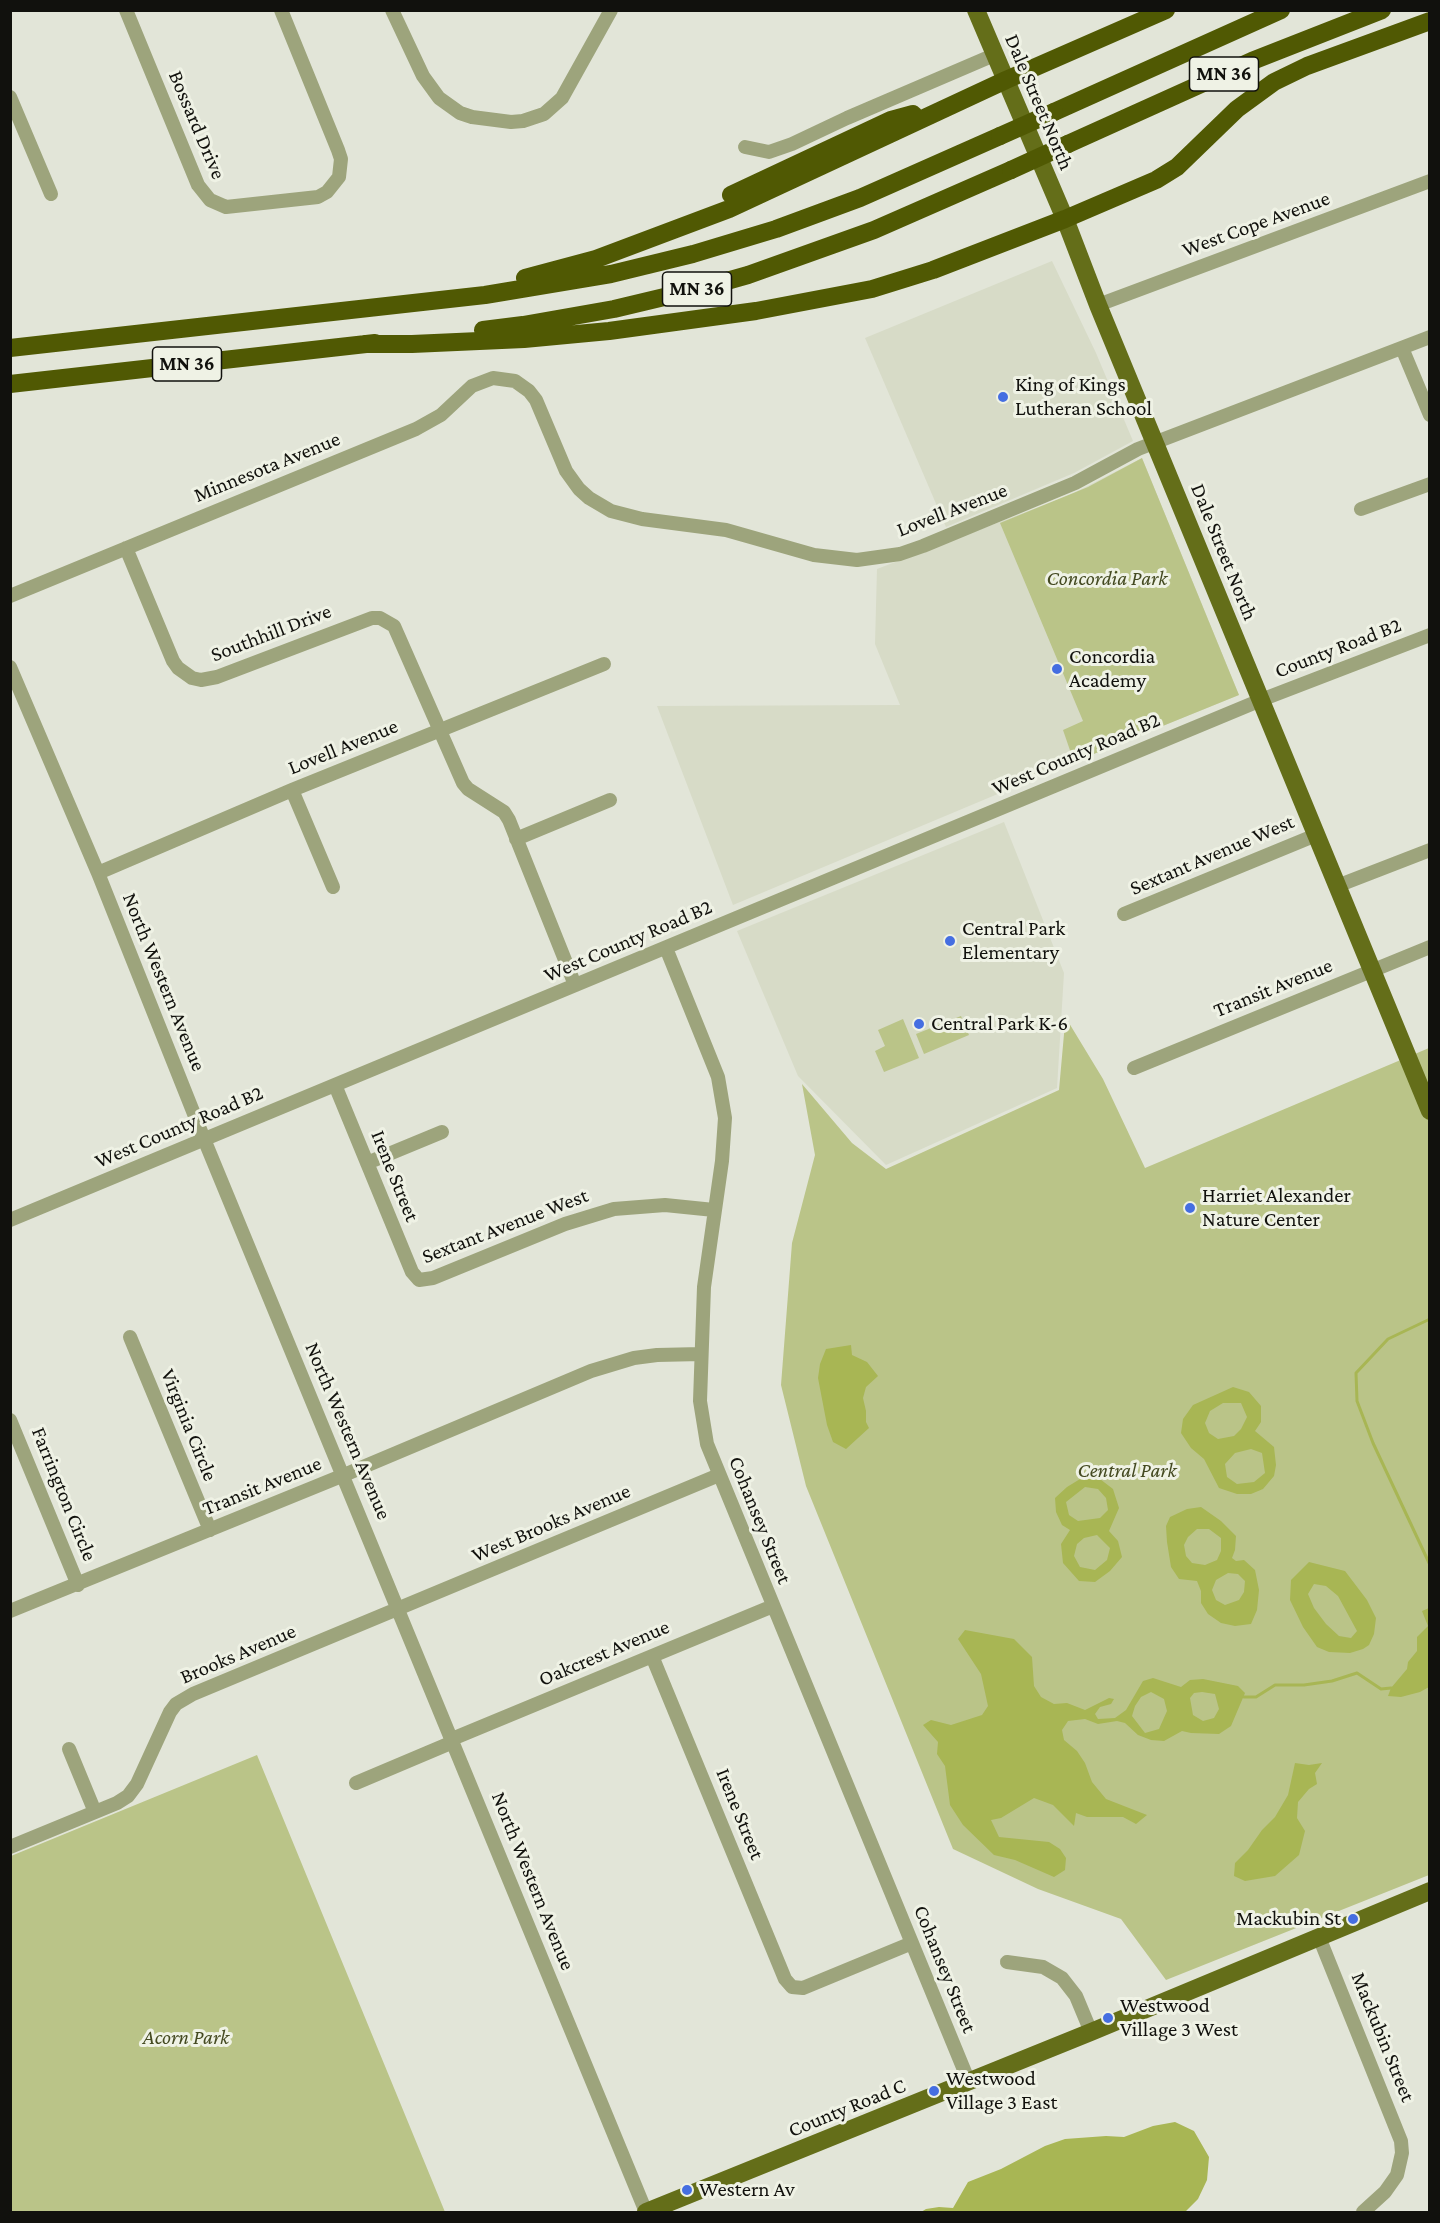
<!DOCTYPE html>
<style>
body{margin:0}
#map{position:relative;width:1440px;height:2223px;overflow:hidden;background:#e2e5d8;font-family:"Crimson Pro",serif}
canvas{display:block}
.frame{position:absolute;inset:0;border:12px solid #11110d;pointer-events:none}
</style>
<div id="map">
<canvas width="1440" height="2223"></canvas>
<div class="frame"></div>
</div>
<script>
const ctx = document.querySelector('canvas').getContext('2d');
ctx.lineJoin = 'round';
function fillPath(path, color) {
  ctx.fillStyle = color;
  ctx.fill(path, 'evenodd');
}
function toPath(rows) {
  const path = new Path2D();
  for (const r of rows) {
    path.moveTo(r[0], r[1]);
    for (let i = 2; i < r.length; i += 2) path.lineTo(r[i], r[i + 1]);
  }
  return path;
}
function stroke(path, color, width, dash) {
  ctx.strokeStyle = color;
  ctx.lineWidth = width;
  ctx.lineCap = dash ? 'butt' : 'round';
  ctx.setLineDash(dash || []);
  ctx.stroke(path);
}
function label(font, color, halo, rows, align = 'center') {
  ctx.font = font + ' "Crimson Pro",serif';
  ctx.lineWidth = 6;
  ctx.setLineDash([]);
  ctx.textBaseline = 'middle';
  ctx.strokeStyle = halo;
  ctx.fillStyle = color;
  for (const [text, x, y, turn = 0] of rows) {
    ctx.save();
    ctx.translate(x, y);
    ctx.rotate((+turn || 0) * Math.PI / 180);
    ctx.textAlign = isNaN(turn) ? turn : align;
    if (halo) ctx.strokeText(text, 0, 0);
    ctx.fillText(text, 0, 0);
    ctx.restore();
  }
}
fillPath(toPath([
 [1052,261,1096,353,1133,441,1074,473,946,527,865,338],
 [1142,458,1239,695,1074,762,733,905,657,706,900,705,875,644,877,569,1070,495],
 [1004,822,1064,973,1057,1088,886,1165,798,1076,737,931]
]), '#d7dbc7');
fillPath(toPath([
 [1142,458,1239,695,1074,762,1063,730,1083,721,1000,523,1088,487],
 [961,1016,969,1035,924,1054,916,1034],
 [903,1019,919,1058,884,1072,875,1051,885,1046,878,1030],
 [1065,1023,1069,1023,1103,1079,1145,1168,1429,1048,1429,1875,1166,1980,1121,1919,1038,1889,953,1849,806,1486,781,1385,792,1243,815,1155,802,1084,852,1143,886,1169,1059,1090],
 [257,1755,445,2212,11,2212,11,1856]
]), '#bac488');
fillPath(toPath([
 [851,1345,852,1355,867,1362,878,1376,866,1387,863,1398,866,1411,866,1422,869,1428,846,1449,833,1442,827,1425,818,1378,820,1364,826,1349],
 [1233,1387,1249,1392,1261,1406,1261,1422,1255,1431,1274,1447,1276,1465,1274,1476,1263,1489,1251,1494,1237,1494,1219,1488,1204,1459,1191,1448,1181,1433,1183,1419,1193,1405],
 [1223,1403,1241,1403,1247,1417,1241,1429,1234,1436,1218,1439,1209,1433,1205,1423,1210,1411],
 [1251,1449,1262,1453,1265,1473,1254,1482,1237,1484,1227,1477,1225,1464,1235,1453],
 [1085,1476,1096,1476,1113,1489,1119,1508,1109,1531,1118,1541,1122,1557,1110,1571,1095,1582,1079,1581,1063,1563,1061,1544,1070,1530,1062,1525,1056,1512,1055,1498,1067,1487],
 [1085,1487,1098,1489,1106,1498,1108,1510,1100,1518,1078,1521,1069,1515,1066,1502],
 [1097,1535,1110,1548,1107,1560,1095,1570,1080,1567,1074,1556,1077,1544,1084,1538],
 [1201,1507,1221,1521,1236,1536,1235,1550,1232,1558,1236,1561,1244,1560,1255,1570,1259,1590,1257,1610,1251,1624,1235,1626,1221,1623,1208,1614,1201,1603,1201,1591,1197,1581,1179,1579,1171,1567,1167,1542,1166,1526,1170,1517,1187,1509],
 [1197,1529,1209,1529,1221,1538,1221,1551,1217,1560,1205,1565,1192,1563,1186,1556,1184,1545,1188,1537],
 [1228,1573,1238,1574,1245,1581,1244,1592,1239,1600,1225,1605,1216,1600,1212,1590,1216,1580],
 [1309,1562,1345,1571,1367,1600,1376,1618,1374,1634,1369,1645,1363,1649,1350,1653,1329,1652,1317,1647,1303,1627,1290,1600,1291,1580],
 [1314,1584,1326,1586,1338,1596,1357,1631,1351,1638,1339,1636,1326,1624,1314,1608,1308,1594],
 [1429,1608,1429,1687,1420,1692,1401,1697,1388,1696,1391,1688,1407,1669,1408,1662,1417,1651,1417,1637,1428,1626,1422,1611],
 [965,1630,1014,1639,1032,1657,1034,1686,1041,1697,1054,1704,1067,1703,1085,1710,1109,1698,1114,1699,1111,1704,1100,1707,1095,1714,1098,1719,1115,1718,1126,1710,1143,1681,1153,1678,1181,1687,1190,1680,1203,1679,1238,1686,1245,1693,1231,1726,1219,1734,1191,1733,1182,1731,1164,1741,1151,1740,1138,1735,1125,1723,1117,1721,1098,1724,1085,1719,1068,1721,1062,1730,1064,1740,1077,1751,1085,1763,1092,1782,1106,1799,1147,1815,1136,1824,1123,1817,1087,1817,1076,1813,1074,1826,1053,1805,1034,1798,1001,1818,991,1820,999,1837,1049,1842,1060,1849,1066,1858,1065,1870,1054,1877,1015,1860,994,1855,963,1825,950,1805,945,1766,937,1754,938,1742,923,1725,931,1720,951,1725,982,1715,988,1706,981,1674,958,1639],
 [1151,1692,1164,1699,1167,1711,1159,1729,1145,1733,1132,1716,1135,1706,1141,1697],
 [1202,1692,1215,1694,1219,1709,1214,1718,1203,1721,1193,1715,1190,1698,1194,1693],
 [1295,1763,1309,1765,1322,1763,1315,1773,1317,1784,1309,1789,1298,1802,1297,1818,1305,1831,1299,1855,1275,1876,1245,1881,1234,1876,1235,1863,1248,1850,1262,1830,1275,1817,1288,1795],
 [1175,2122,1194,2131,1209,2157,1207,2180,1198,2199,1185,2212,921,2212,926,2209,939,2207,953,2208,968,2182,1001,2169,1045,2146,1065,2139,1106,2136,1124,2137,1153,2126]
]), '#a8b654');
stroke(toPath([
 [1430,1319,1388,1339,1356,1373,1357,1401,1373,1443,1430,1565],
 [1244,1697,1256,1697,1275,1685,1304,1685,1332,1681,1357,1673,1381,1689,1391,1688]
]), '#a8b654', 3);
stroke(toPath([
 [126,10,198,185,210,200,226,207,318,197,327,192,339,177,341,159,338,150,281,10],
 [392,10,423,76,439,98,460,113,472,117,511,122,523,121,544,114,562,98,611,10],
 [10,97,51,194],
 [745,147,769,152,792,144,847,118,994,55],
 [1098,305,1430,181],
 [1402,348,1430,415],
 [1361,509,1430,484],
 [126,548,173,661,178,668,192,678,201,680,217,677,372,618,380,618,394,626,463,783,468,789,504,812,509,820,575,985],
 [10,596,416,429,441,415,472,386,493,378,515,381,529,391,536,400,566,471,579,489,589,498,611,511,642,519,726,530,814,555,857,560,900,554,923,546,1075,483,1138,449,1430,337],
 [10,667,98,873,204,1139,646,2212],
 [292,790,333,887],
 [516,839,610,800],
 [98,873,292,790,604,664],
 [1337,886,1430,850],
 [1124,914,1316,835],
 [666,948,718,1077,725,1118,722,1161,704,1287,700,1401,707,1444,969,2082],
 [1134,1068,1430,947],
 [335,1085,412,1272,419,1280,433,1278,565,1224,614,1209,665,1205,714,1210],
 [367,1163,442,1132],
 [10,1220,1261,700,1430,635],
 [130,1337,210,1530],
 [10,1420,78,1585],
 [10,1611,344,1475,591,1371,634,1358,657,1355,701,1354],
 [652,1656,785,1979,792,1987,803,1988,912,1943],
 [452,1739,773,1606],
 [69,1749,95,1812],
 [356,1783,453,1742],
 [10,1847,117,1803,128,1796,137,1784,170,1712,176,1704,193,1694,719,1475],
 [1319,1937,1401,2141,1402,2153,1397,2175,1385,2192,1363,2212],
 [1007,1962,1043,1967,1062,1978,1076,1996,1091,2032]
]), '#9da47c', 14);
stroke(toPath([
 [976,10,1065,219,1098,305,1430,1111],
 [646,2212,1091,2032,1430,1891]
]), '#646e19', 18);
stroke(toPath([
 [1054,112,1281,10],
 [1068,144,1252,61,1382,10],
 [731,195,891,120,913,114],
 [525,278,596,259,729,209,1006,80,1166,10],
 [483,330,523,325,614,309,702,288,748,275,874,230,1011,170],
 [364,344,412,344,524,339,609,331,756,311,872,289,933,270,1065,219,1156,180,1177,167,1237,109,1274,82,1307,66,1430,21],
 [10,348,485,295,611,274,693,254,776,229,860,198,1000,136],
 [10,384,375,343]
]), '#505903', 18);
stroke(toPath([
 [1000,136,1054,112],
 [1011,170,1068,144]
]), '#505903', 18);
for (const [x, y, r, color] of [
 [1003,397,6,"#456ee1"],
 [1057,669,6,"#456ee1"],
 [950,941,6,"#456ee1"],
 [919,1024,6,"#456ee1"],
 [1190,1208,6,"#456ee1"],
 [1353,1919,6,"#456ee1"],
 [1108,2018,6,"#456ee1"],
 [934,2091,6,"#456ee1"],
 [687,2190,6,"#456ee1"]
]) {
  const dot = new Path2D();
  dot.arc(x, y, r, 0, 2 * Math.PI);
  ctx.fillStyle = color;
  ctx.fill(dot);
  stroke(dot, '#eff2e5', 2);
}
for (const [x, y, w] of [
 [1224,74,69],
 [697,289,69],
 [187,364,69]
]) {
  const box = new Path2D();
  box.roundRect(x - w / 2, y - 17, w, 34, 4.5);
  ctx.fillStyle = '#eff2e5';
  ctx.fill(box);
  stroke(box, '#11110d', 1.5);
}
label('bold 20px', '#11110d', null, [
 ["MN 36",1224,74],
 ["MN 36",697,289],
 ["MN 36",187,364]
]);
label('21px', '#11110d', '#eff2e5', [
 ["Dale Street North",1039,102,67],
 ["Bossard Drive",197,125,67],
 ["West Cope Avenue",1256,224,-20],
 ["Minnesota Avenue",267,467,-22],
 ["Lovell Avenue",952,510,-21],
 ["Dale Street North",1224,552,68],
 ["Southhill Drive",271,633,-21],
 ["County Road B2",1338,648,-21],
 ["Lovell Avenue",343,747,-22],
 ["West County Road B2",1076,754,-23],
 ["Sextant Avenue West",1212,855,-23],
 ["West County Road B2",628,941,-23],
 ["North Western Avenue",164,982,68],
 ["Transit Avenue",1273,988,-22],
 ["West County Road B2",179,1127,-23],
 ["Irene Street",395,1176,68],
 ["Sextant Avenue West",505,1226,-21],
 ["Virginia Circle",189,1425,68],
 ["North Western Avenue",348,1431,67],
 ["Transit Avenue",262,1486,-22],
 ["Farrington Circle",64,1494,68],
 ["Cohansey Street",760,1520,68],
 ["West Brooks Avenue",551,1523,-23],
 ["Oakcrest Avenue",604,1653,-23],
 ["Brooks Avenue",238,1654,-23],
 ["Irene Street",740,1814,68],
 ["North Western Avenue",533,1881,68],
 ["Cohansey Street",945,1969,68],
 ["Mackubin Street",1383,2037,68],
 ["County Road C",847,2108,-22]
]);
label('21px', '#11110d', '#eff2e5', [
 ["King of Kings",1015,385],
 ["Lutheran School",1015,409],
 ["Concordia",1069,657],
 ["Academy",1069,681],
 ["Central Park",962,929],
 ["Elementary",962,953],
 ["Central Park K-6",931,1024],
 ["Harriet Alexander",1202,1196],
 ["Nature Center",1202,1220],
 ["Mackubin St",1341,1919,"right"],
 ["Westwood",1120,2006],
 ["Village 3 West",1120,2030],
 ["Westwood",946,2079],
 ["Village 3 East",946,2103],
 ["Western Av",699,2190]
], 'left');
label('italic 21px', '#444a21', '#eff2e5', [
 ["Concordia Park",1107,579],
 ["Central Park",1127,1471],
 ["Acorn Park",186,2038]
]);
</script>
